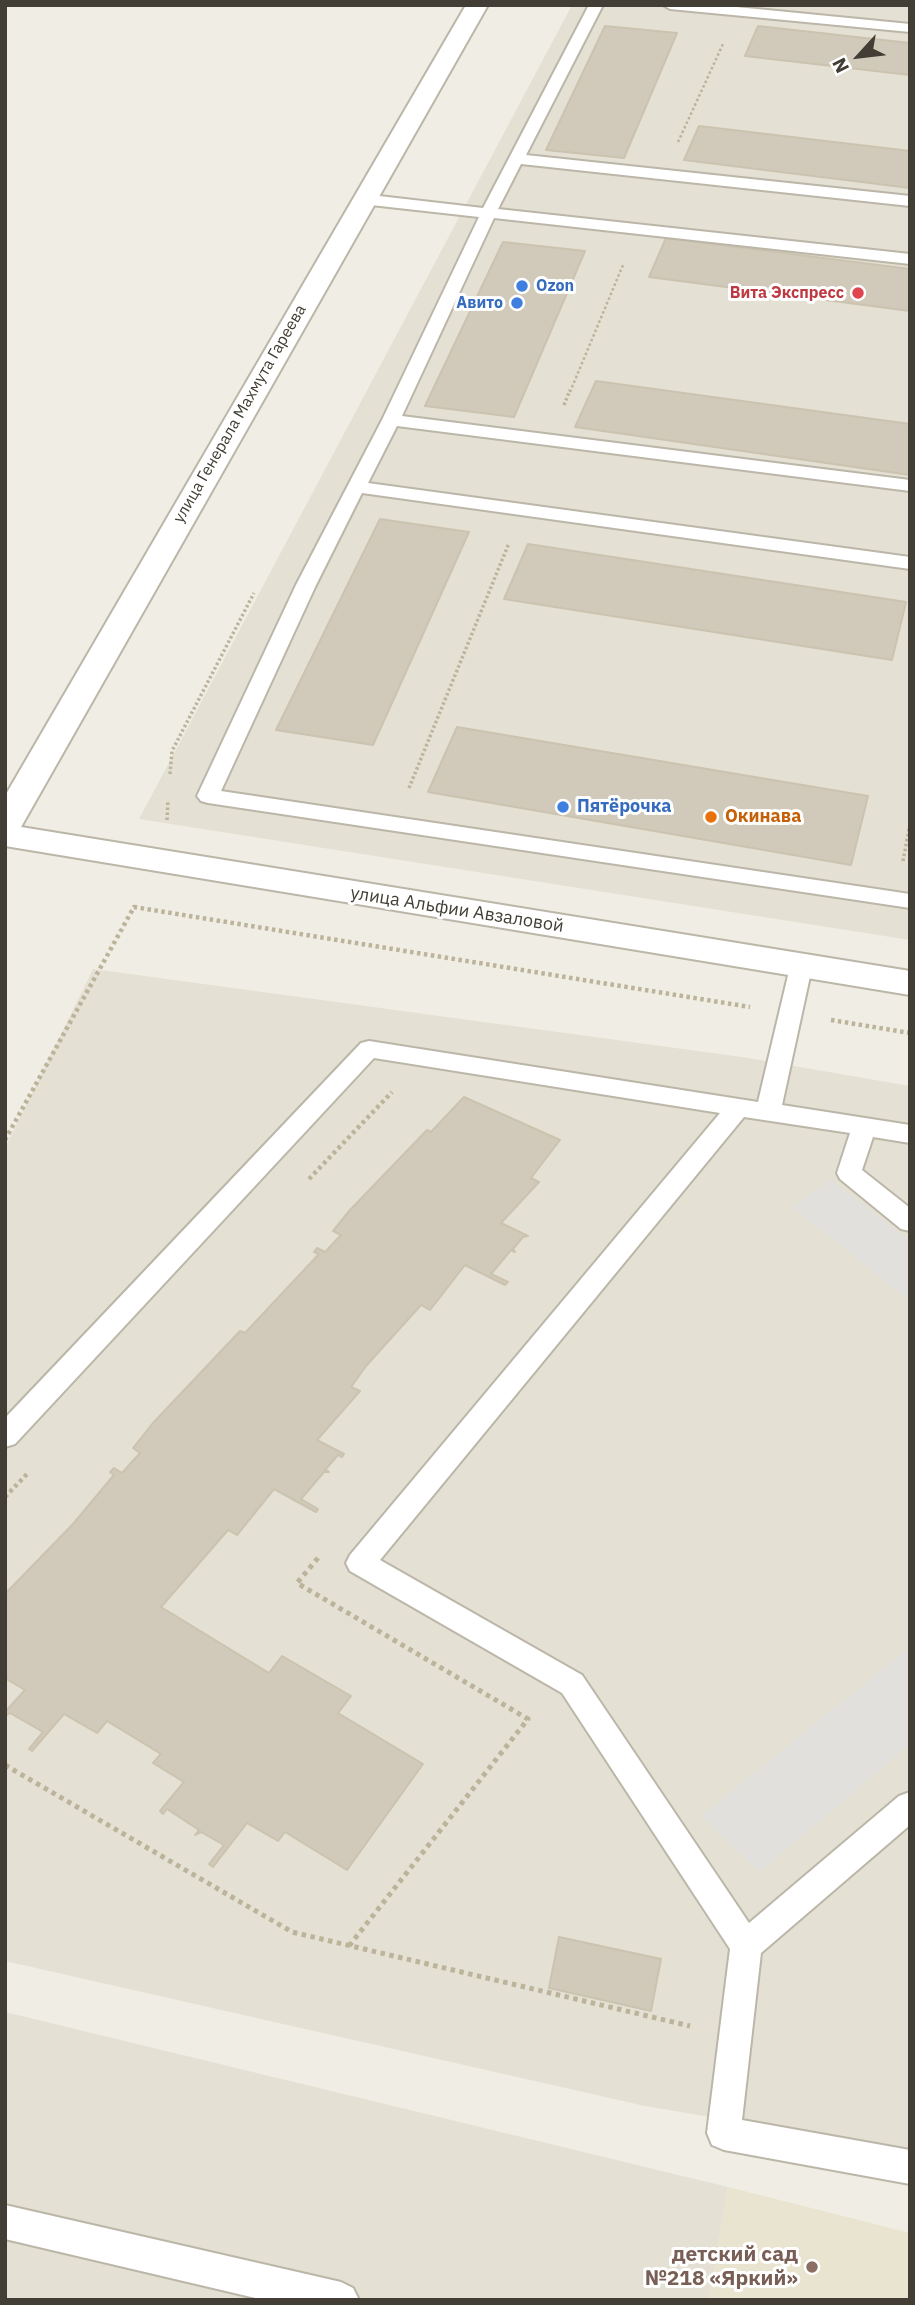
<!DOCTYPE html>
<meta charset="utf-8">
<style>
body{margin:0}
#map{position:relative;width:915px;height:2305px;overflow:hidden;background:#f0eee4;font-family:"IBM Plex Sans",sans-serif}
canvas{display:block}
.frame{position:absolute;inset:0;border:7px solid #423e35;pointer-events:none}
.north{position:absolute;left:824px;top:21px;width:70px;height:70px;-webkit-text-stroke:5px #fff;paint-order:stroke;rotate:243deg;font-size:19px;font-weight:700;line-height:28px;text-align:center;color:#423e35}
.north::after{content:'';display:block;margin:auto;width:24px;height:32px;background:#423e35;clip-path:polygon(50% 0,100% 100%,50% 72%,0 100%)}
</style>
<div id="map">
<canvas width="915" height="2305"></canvas>
<div class="frame"></div>
<div class="north">N</div>
</div>
<script>
const ctx = document.querySelector('canvas').getContext('2d');
ctx.lineJoin = 'round';
function fillPath(path, color) {
  ctx.fillStyle = color;
  ctx.fill(path, 'evenodd');
}
function toPath(rows) {
  const path = new Path2D();
  for (const r of rows) {
    path.moveTo(r[0], r[1]);
    for (let i = 2; i < r.length; i += 2) path.lineTo(r[i], r[i + 1]);
  }
  return path;
}
function stroke(path, color, width, dash) {
  ctx.strokeStyle = color;
  ctx.lineWidth = width;
  ctx.lineCap = dash ? 'butt' : 'round';
  ctx.setLineDash(dash || []);
  ctx.stroke(path);
}
function label(font, color, halo, rows, align = 'center') {
  ctx.font = font + ' "IBM Plex Sans",sans-serif';
  ctx.lineWidth = 6;
  ctx.setLineDash([]);
  ctx.textBaseline = 'middle';
  ctx.strokeStyle = halo;
  ctx.fillStyle = color;
  for (const [text, x, y, turn = 0] of rows) {
    ctx.save();
    ctx.translate(x, y);
    ctx.rotate((+turn || 0) * Math.PI / 180);
    ctx.textAlign = isNaN(turn) ? turn : align;
    if (halo) ctx.strokeText(text, 0, 0);
    ctx.fillText(text, 0, 0);
    ctx.restore();
  }
}
fillPath(toPath([
 [572,5,910,5,910,940,139,819],
 [93,969,742,1057,910,1086,910,2151,645,2106,5,1961,5,1148],
 [5,2012,728,2187,709,2300,5,2300]
]), '#e4e0d3');
fillPath(toPath([
 [728,2187,910,2233,910,2300,709,2300]
]), '#e8e4cf');
fillPath(toPath([
 [831,1180,910,1241,910,1301,792,1207],
 [910,1647,910,1744,760,1872,701,1816]
]), '#e1e0dc');
const building = toPath([
 [605,26,677,33,624,158,546,150,605,26],
 [758,26,910,43,910,75,745,56,758,26],
 [699,126,910,151,910,188,684,160,699,126],
 [666,238,910,269,910,311,649,277,666,238],
 [503,242,585,251,514,417,425,406,503,242],
 [596,381,910,424,910,475,575,427,596,381],
 [380,519,469,532,373,745,276,730,380,519],
 [528,544,906,602,892,660,504,599,528,544],
 [457,727,868,796,851,865,428,792,457,727],
 [464,1097,560,1140,531,1178,539,1182,501,1223,528,1236,523,1237,513,1249,515,1252,511,1250,491,1274,508,1282,505,1285,465,1265,430,1310,421,1305,366,1366,351,1387,360,1391,317,1440,344,1454,342,1457,338,1455,325,1470,329,1472,324,1472,301,1499,318,1509,316,1512,274,1489,237,1535,228,1530,161,1607,269,1673,282,1656,351,1696,338,1713,423,1764,347,1870,285,1832,278,1841,247,1823,213,1867,209,1864,224,1845,201,1832,195,1835,199,1830,167,1809,163,1814,160,1811,184,1782,153,1763,161,1754,107,1721,97,1733,64,1714,32,1751,29,1749,43,1732,10,1713,5,1716,5,1712,25,1690,5,1678,5,1594,73,1524,114,1475,110,1472,114,1468,122,1473,140,1453,133,1448,153,1423,240,1331,245,1333,319,1254,314,1252,317,1248,325,1252,341,1235,333,1231,350,1210,427,1130,431,1132,464,1097],
 [559,1937,661,1959,651,2011,549,1988,559,1937]
]);
fillPath(building, '#d1cabb');
stroke(building, '#cbc3af', 2);
const service = toPath([
 [589,5,603,5,526,155,910,196,910,206,521,164,498,209,910,254,910,264,494,218,402,416,910,480,910,491,397,426,368,483,910,557,910,569,362,493,316,585,221,791,910,894,910,908,208,803,201,801,197,796,296,585,382,420,479,217,362,204,354,199,362,194,483,208,589,5],
 [663,5,716,5,910,24,910,32,670,9,663,5],
 [801,959,809,962,812,967,782,1105,910,1125,910,1143,873,1137,862,1170,910,1208,910,1231,901,1229,840,1179,837,1173,850,1133,744,1117,380,1560,582,1675,749,1923,899,1796,910,1792,910,1825,761,1953,742,2120,910,2150,910,2184,724,2150,712,2145,707,2133,730,1949,562,1693,350,1571,346,1563,350,1555,720,1113,374,1058,15,1444,5,1447,5,1418,361,1043,369,1041,758,1102,790,967,793,962,801,959],
 [5,2205,341,2282,353,2288,359,2300,264,2300,5,2239,5,2205]
]);
const minor = toPath([
 [466,5,488,5,21,827,910,971,910,995,5,846,5,796,466,5]
]);
stroke(service, '#bbb6a8', 4);
stroke(minor, '#bbb6a8', 4);
stroke(toPath([
 [678,142,723,44],
 [570,392,623,265]
]), '#bbb39a', 2.5, [2.5, 2.5]);
stroke(toPath([
 [564,405,570,390],
 [170,774,172,751,254,593],
 [409,788,509,543],
 [167,820,168,800],
 [903,861,910,824]
]), '#bbb39a', 3.5, [2.5, 2.5]);
stroke(toPath([
 [831,1020,910,1033],
 [5,1140,134,907,750,1007],
 [309,1179,392,1092],
 [5,1497,27,1474]
]), '#bbb39a', 4.5, [3.5, 3.5]);
stroke(toPath([
 [318,1558,297,1583,528,1719,349,1946],
 [5,1765,292,1932,690,2026]
]), '#bbb39a', 5, [4.5, 4.5]);
fillPath(service, '#fff');
fillPath(minor, '#fff');
for (const [x, y, r, color] of [
 [522,286,7,"#3f7fe0"],
 [858,293,7,"#e0444e"],
 [517,303,7,"#3f7fe0"],
 [563,807,7,"#3f7fe0"],
 [711,817,7,"#e8710a"],
 [812,2267,7,"#8d6e63"]
]) {
  const dot = new Path2D();
  dot.arc(x, y, r, 0, 2 * Math.PI);
  ctx.fillStyle = color;
  ctx.fill(dot);
  stroke(dot, '#fff', 2.5);
}
label('bold 16px', '#366cbe', '#fff', [
 ["Ozon",536,286],
 ["Авито",503,303,"right"]
], 'left');
label('bold 16px', '#be3a42', '#fff', [
 ["Вита Экспресс",844,293]
], 'right');
label('16px', '#423e35', '#fff', [
 ["улица Генерала Махмута Гареева",240,414,-60]
]);
label('bold 18px', '#366cbe', '#fff', [
 ["Пятёрочка",577,807]
], 'left');
label('bold 18px', '#c56008', '#fff', [
 ["Окинава",725,817]
], 'left');
label('18px', '#423e35', '#fff', [
 ["улица Альфии Авзаловой",457,910,9]
]);
label('bold 21px', '#785e54', '#fff', [
 ["детский сад",798,2255],
 ["№218 «Яркий»",798,2279]
], 'right');
</script>
